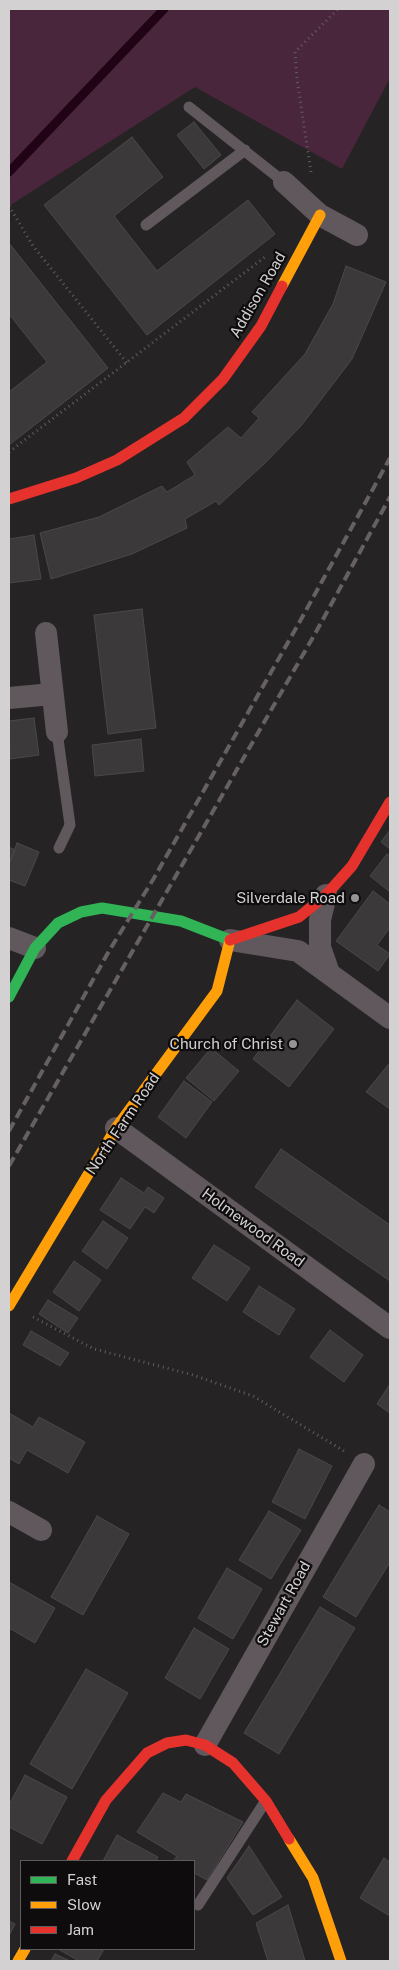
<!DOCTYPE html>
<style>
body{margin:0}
#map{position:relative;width:399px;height:1970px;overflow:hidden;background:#252324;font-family:"Public Sans",sans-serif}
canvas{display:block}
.frame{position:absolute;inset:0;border:10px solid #d3d1d2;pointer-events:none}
.legend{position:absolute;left:20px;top:1860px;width:175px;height:90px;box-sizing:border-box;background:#0e0c0d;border:1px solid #5d5b5c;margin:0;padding:6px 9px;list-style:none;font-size:15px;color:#d3d1d2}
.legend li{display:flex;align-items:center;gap:10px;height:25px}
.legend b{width:25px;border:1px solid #5d5b5c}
</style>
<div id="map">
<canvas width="399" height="1970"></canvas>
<div class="frame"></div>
<ul class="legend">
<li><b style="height:6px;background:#30b455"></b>Fast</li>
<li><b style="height:6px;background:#ff9f0a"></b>Slow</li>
<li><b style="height:6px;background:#e5322d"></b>Jam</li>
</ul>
</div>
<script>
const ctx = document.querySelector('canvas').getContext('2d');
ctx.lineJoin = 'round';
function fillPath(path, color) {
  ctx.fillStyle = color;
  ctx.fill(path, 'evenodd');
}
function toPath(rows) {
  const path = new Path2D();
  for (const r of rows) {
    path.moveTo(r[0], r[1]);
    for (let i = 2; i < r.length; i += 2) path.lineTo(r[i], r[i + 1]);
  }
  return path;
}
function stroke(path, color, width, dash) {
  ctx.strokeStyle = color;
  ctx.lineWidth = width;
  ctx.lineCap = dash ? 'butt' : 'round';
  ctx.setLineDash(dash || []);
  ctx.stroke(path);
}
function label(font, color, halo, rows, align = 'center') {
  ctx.font = font + ' "Public Sans",sans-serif';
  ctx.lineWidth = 4.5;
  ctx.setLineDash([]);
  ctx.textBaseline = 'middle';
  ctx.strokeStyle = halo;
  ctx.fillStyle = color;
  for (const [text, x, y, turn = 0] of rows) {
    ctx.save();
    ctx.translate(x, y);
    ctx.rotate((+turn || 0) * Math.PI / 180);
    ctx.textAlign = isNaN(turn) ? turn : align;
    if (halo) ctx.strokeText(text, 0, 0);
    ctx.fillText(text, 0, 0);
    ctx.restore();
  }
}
fillPath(toPath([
 [9,9,390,9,390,78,342,169,195,87,9,206]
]), '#49263b');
stroke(toPath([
 [9,172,164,9]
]), '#200315', 9);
const building = toPath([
 [194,122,221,155,204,169,177,135,194,122],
 [132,137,163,177,114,216,157,271,248,200,275,234,147,335,44,205,132,137],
 [9,243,108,368,9,445,9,392,47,362,9,314,9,243],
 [346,266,386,282,352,359,301,426,264,464,219,505,216,501,185,519,187,528,132,554,51,579,40,533,99,517,162,486,167,492,195,475,187,462,228,427,241,438,259,418,252,412,305,354,333,304,346,266],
 [34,535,41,579,9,583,9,539,34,535],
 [142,609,156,728,108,734,94,615,142,609],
 [34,718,39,755,10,759,9,721,34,718],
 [141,739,144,771,95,776,92,745,141,739],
 [390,830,390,849,381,842,390,830],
 [17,843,39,852,25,886,9,880,9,864,17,843],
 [9,847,15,850,9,864,9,847],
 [387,854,390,857,390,892,370,876,387,854],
 [373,891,390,904,390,930,389,929,377,945,390,954,378,971,336,941,373,891],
 [297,1000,334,1029,289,1087,253,1059,297,1000],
 [211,1048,239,1071,214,1101,186,1078,211,1048],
 [388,1065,390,1066,390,1109,366,1092,388,1065],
 [184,1081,212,1102,186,1138,158,1117,184,1081],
 [281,1149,390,1225,390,1281,255,1187,281,1149],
 [121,1178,144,1193,148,1187,164,1198,154,1213,145,1207,130,1229,100,1210,121,1178],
 [103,1221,128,1238,107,1269,82,1251,103,1221],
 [214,1245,250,1268,227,1301,192,1278,214,1245],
 [74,1261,101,1280,79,1311,53,1292,74,1261],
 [259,1286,295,1309,279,1335,243,1312,259,1286],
 [48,1300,78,1318,68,1333,39,1314,48,1300],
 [330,1330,363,1355,344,1382,310,1357,330,1330],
 [31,1331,69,1353,60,1366,23,1345,31,1331],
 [390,1384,390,1413,377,1404,390,1384],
 [9,1413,33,1427,39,1417,85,1442,68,1473,27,1450,19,1464,9,1458,9,1413],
 [299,1449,332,1466,305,1519,272,1502,299,1449],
 [379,1505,390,1512,390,1562,356,1617,323,1597,379,1505],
 [269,1511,301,1530,271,1579,239,1560,269,1511],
 [97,1516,129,1534,83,1615,51,1597,97,1516],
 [227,1568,262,1589,233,1639,198,1618,227,1568],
 [9,1582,55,1608,35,1643,9,1628,9,1582],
 [320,1607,355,1628,279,1754,244,1733,320,1607],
 [194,1628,229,1649,200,1699,165,1678,194,1628],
 [86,1669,128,1693,72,1789,30,1764,86,1669],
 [25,1775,67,1797,42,1844,9,1827,9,1805,25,1775],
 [163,1793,181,1802,186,1794,243,1822,207,1880,194,1873,194,1861,173,1861,177,1856,137,1832,163,1793],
 [117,1835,158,1857,156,1861,103,1861,117,1835],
 [249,1846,282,1897,253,1915,227,1878,249,1846],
 [384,1858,390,1862,390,1916,360,1898,384,1858],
 [288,1905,305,1961,268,1961,256,1923,288,1905],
 [9,1921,15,1924,9,1936,9,1921],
 [58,1949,104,1949,97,1961,79,1961,58,1949],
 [55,1954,70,1961,51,1961,55,1954]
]);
fillPath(building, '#3b393a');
stroke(building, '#4a4949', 1);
stroke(toPath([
 [311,172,297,79,295,52,338,9],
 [9,206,33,246,127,363],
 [9,452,265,257],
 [33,1317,94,1349,193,1375,253,1396,344,1451]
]), '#635e60', 3, [1, 4]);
stroke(toPath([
 [189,107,284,182],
 [146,225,245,150],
 [57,732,70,825,59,848],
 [198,1905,265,1802]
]), '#60585d', 11);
stroke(toPath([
 [284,182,320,215,357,235],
 [46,633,57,732],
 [9,698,52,694],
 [326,895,320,920,320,947,329,973],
 [9,938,35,948],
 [230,940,298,951,390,1018],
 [116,1128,390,1328],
 [9,1512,41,1530],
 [205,1745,364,1464]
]), '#60585d', 22);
stroke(toPath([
 [9,997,35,948,58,923,81,912,102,908,181,921,230,940]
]), '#30b455', 11);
stroke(toPath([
 [282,286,320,215],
 [9,1306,116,1128,217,991,230,940],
 [289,1839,313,1878,341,1961],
 [18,1961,25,1949]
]), '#ff9f0a', 11);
stroke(toPath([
 [9,499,76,478,117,460,184,418,223,379,261,326,282,286],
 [230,940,299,917,326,895,352,866,390,802],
 [72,1861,106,1800,147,1753,167,1743,186,1740,205,1745,233,1763,266,1801,289,1839]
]), '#e5322d', 11);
stroke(toPath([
 [9,1131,109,951,154,878,299,623,390,458],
 [9,1166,316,632,390,497]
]), '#666063', 4, [10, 5]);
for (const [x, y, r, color] of [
 [355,898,5,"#969495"],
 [293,1044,5,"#969495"]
]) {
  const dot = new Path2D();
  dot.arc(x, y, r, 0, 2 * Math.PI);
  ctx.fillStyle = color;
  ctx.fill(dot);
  stroke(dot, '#0e0c0d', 2);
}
label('15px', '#d3d1d2', '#0e0c0d', [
 ["Addison Road",258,295,-60],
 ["North Farm Road",123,1124,-56],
 ["Holmewood Road",253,1228,36],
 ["Stewart Road",284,1604,-61]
]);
label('15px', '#d3d1d2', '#0e0c0d', [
 ["Silverdale Road",345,898],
 ["Church of Christ",283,1044]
], 'right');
</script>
